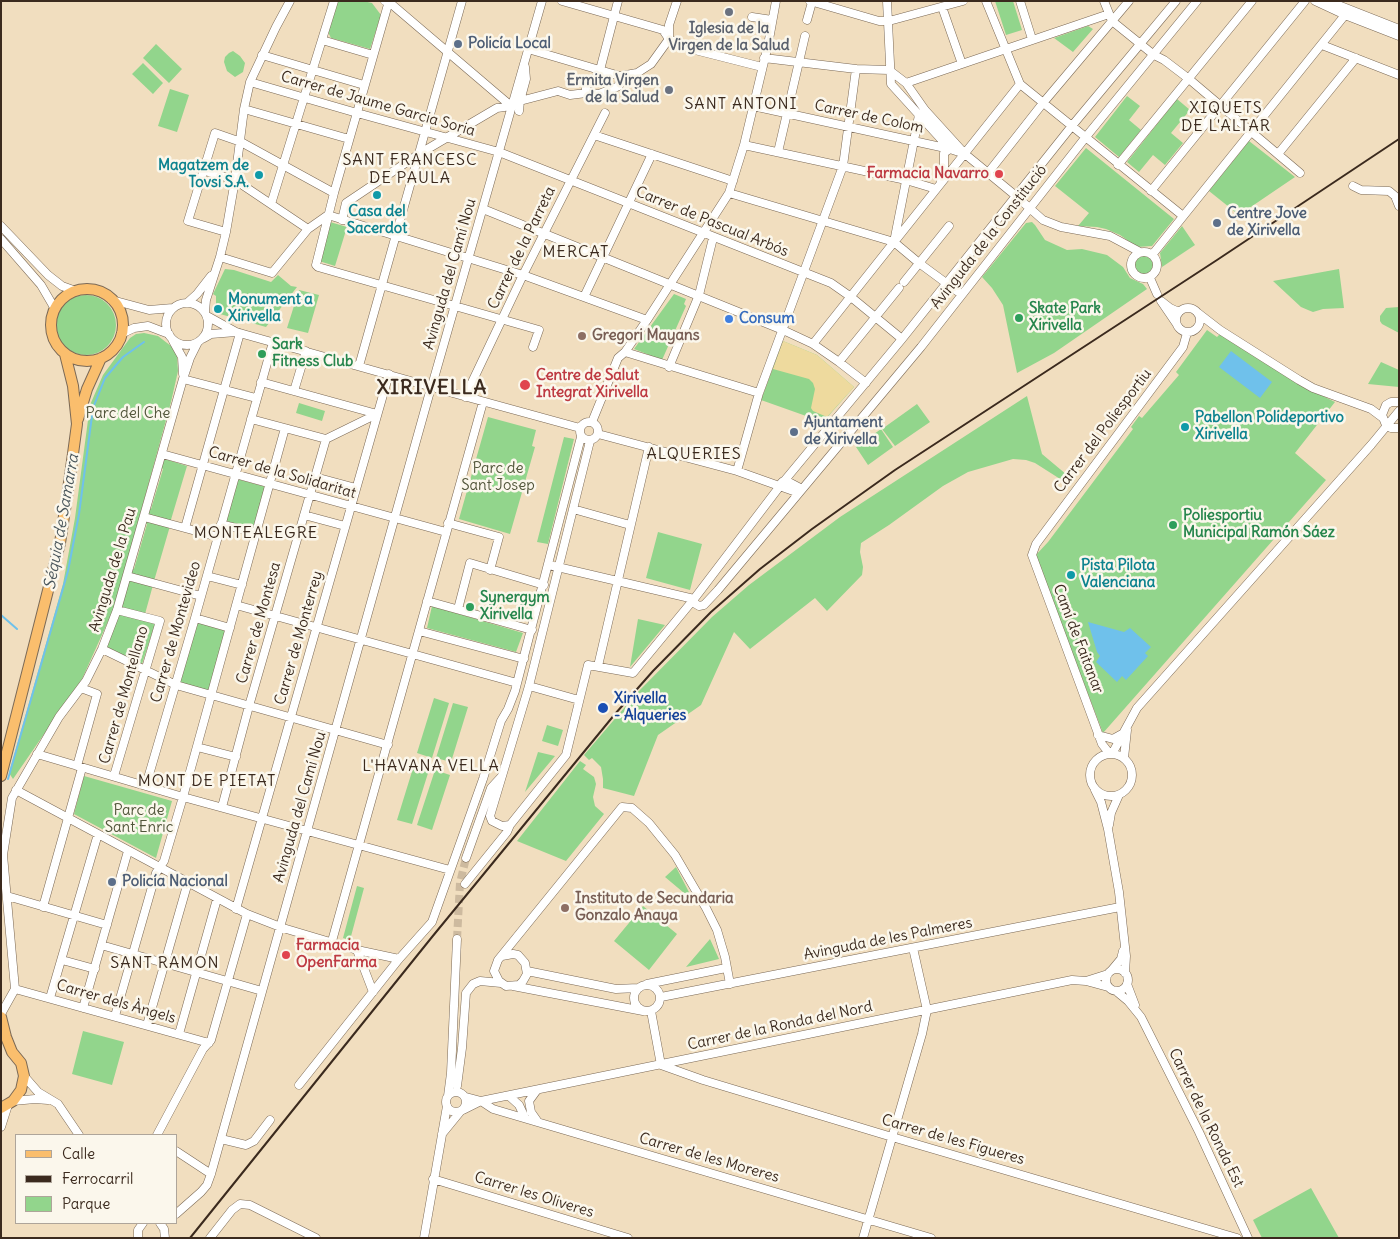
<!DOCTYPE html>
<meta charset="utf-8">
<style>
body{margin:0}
#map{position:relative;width:1400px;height:1239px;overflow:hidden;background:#f1debf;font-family:Delius,sans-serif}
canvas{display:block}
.frame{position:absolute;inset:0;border:2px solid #3b2a1e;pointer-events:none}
.legend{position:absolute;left:15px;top:1134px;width:162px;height:90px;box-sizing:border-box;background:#fbf7ec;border:1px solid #aea59a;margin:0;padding:6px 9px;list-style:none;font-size:15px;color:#3b2a1e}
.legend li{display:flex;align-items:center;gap:10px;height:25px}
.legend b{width:25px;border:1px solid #aea59a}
</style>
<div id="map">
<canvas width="1400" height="1239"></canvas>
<div class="frame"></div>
<ul class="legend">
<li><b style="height:6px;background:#fabe6d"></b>Calle</li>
<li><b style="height:6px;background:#3b2a1e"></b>Ferrocarril</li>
<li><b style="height:14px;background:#92d58c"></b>Parque</li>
</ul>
</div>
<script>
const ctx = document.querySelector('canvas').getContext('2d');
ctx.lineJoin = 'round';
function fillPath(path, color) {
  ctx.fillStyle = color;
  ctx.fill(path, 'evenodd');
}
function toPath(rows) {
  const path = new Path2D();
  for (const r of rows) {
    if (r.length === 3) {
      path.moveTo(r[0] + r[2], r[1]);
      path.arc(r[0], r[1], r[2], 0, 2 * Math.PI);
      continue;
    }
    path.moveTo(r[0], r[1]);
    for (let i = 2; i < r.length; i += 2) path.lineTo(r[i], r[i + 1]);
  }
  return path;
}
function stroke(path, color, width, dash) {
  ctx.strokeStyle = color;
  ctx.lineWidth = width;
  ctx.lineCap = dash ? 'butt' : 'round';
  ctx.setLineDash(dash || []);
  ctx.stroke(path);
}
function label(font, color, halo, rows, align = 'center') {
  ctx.font = font + ' Delius,sans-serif';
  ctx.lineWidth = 5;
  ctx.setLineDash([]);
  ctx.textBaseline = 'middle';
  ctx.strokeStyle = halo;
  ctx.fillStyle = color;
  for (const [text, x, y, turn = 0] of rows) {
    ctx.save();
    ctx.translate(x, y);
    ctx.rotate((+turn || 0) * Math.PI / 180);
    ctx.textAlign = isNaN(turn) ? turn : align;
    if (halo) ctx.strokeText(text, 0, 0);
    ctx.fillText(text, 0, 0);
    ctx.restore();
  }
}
fillPath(toPath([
 [337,1,363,1,372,3,381,15,370,49,331,38,328,32],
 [995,1,1013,1,1022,30,1006,35],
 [1088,26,1093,29,1073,52,1054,38],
 [156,44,182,69,169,83,143,58],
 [233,51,240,56,245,63,243,72,235,77,227,71,224,62,225,57,229,53],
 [143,63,163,83,153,94,132,74],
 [170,89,189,95,177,132,158,126],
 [1127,96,1140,106,1129,120,1141,130,1119,157,1095,137],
 [1177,99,1190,110,1171,133,1183,143,1165,165,1153,155,1139,172,1127,162],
 [1249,141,1295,177,1239,215,1209,191],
 [1086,148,1174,219,1152,246,1137,247,1120,235,1106,229,1097,227,1078,226,1089,213,1055,186],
 [330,222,347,227,335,266,319,261],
 [1032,222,1035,225,1045,240,1067,250,1082,249,1107,255,1123,267,1130,278,1143,284,1147,289,1054,353,1017,373,1003,305,992,288,982,277,1026,223],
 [1182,226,1195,245,1162,267,1160,253],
 [1144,265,9],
 [225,269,234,270,271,282,278,275,291,286,297,287,266,327,220,314,216,307,216,296,213,294],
 [1339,269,1344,308,1323,309,1313,312,1308,310,1301,307,1273,281],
 [299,290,319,295,308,333,287,328],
 [674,294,686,299,684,304,686,306,662,360,634,349],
 [86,325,30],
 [1399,307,1399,333,1382,324,1380,321,1380,316,1386,308],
 [1207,330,1217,337,1221,333,1305,387,1335,402,1295,453,1326,480,1103,733,1035,556,1048,542,1133,429,1131,427,1139,416,1142,418,1179,375,1176,372],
 [144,333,158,336,171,346,177,355,178,371,171,402,115,606,82,679,13,779,9,773,63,584,75,518,90,405,103,375,130,338,136,334],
 [783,341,817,355,854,387,823,422,761,400],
 [1381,362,1399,370,1399,387,1368,384],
 [1027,396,1042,454,1073,480,1068,484,1035,463,1026,460,1013,459,968,472,943,486,889,525,861,543,860,552,863,567,862,575,827,611,815,598,750,649,734,632,701,705,658,735,634,796,603,788,603,779,601,767,592,758,589,760,584,755,636,694,712,617,749,585,840,517],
 [299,403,325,411,322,421,296,413],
 [917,404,930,422,895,446,882,429],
 [488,417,536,430,532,446,535,447,510,534,459,519],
 [881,429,893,447,868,465,856,447],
 [564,437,574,439,548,544,537,542],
 [165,459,187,466,170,523,146,516,148,509,151,509,163,469,160,467,163,460],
 [237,479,266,487,255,529,226,521],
 [146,519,170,526,154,581,130,574,132,569,134,569,147,524,145,523],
 [658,532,702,544,690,590,646,578],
 [129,578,153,585,145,614,121,607],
 [432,606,523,633,516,652,427,628],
 [118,611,155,624,142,664,104,648],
 [638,619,665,625,630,667],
 [197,621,227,629,209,691,179,683],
 [434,698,449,703,432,758,417,753],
 [453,703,468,707,451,762,436,758],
 [547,725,563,730,558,746,542,741],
 [538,752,555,756,525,792],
 [580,761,586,765,583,769,594,777,596,784,593,797,595,806,604,814,566,861,517,841],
 [414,765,429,770,412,824,397,820],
 [435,770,450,775,432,830,417,825],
 [84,776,172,801,156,858,74,814],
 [676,867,692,898,690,898,665,877],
 [357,886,364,888,350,940,343,938],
 [643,906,677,934,649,970,614,941],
 [710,939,719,959,686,967],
 [83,1031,124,1042,112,1085,72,1074],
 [1311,1188,1339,1238,1262,1238,1253,1220]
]), '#92d58c');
fillPath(toPath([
 [783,341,817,355,854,387,827,417,813,411,811,408,815,389,813,383,809,379,773,369]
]), '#eeda9e');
fillPath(toPath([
 [1231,351,1272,382,1260,398,1219,367],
 [1088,622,1124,632,1130,628,1151,647,1145,653,1148,656,1126,680,1122,676,1117,682,1096,662,1100,656,1097,652]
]), '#6fc1eb');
stroke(toPath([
 [1,615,17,629],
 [8,779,68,571,79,514,93,408,105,378,123,357,144,342]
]), '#6fc1eb', 2);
stroke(toPath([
 [457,939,460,883,466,858]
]), '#cdba9f', 8, [8, 4]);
const minor = toPath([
 [385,1,389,2,511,106],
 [389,1,334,193,316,265,318,267,539,330,533,347],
 [562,1,663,30,669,39],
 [810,1,879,21,889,21,963,1],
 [887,1,891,84,950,149,965,154],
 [986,1,1020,84,1183,216],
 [1020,1,1032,39],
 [1104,1,1112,21,1154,55,1164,60,1189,79,1300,173],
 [1176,1,1071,127,902,339,780,486,694,599,694,603,699,606,704,605,718,590,799,493,921,347,1085,138,1197,1],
 [1315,1,1345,15,1399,36],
 [1328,1,1399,29],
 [942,7,962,64],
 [752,17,772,20],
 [807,20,812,2],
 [669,39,691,49,762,67],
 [669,39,669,25,677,1],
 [322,40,373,55],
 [1322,45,1399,75],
 [528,49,620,76,637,73,651,64,669,39],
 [262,55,364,85],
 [764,58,856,69,889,70],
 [889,70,906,83,925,110,965,154,1016,196,1043,220,1061,227,1110,236,1140,252],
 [250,82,357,113,499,152,570,180,831,283,851,297,902,339],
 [906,83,1109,14],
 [586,93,599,94,619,86,620,76],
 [520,101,558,91,570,95,586,93,586,85,594,82,600,70,618,1],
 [753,106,950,149],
 [244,109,349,139],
 [519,111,520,101,526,79,525,67],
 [594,135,733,181],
 [744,145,906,180,936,189],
 [778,152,805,36],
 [1278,154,1356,58],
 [1118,165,1252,1],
 [205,171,235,180,308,229],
 [988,173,1043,103,1129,1],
 [941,181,944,175,944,153,950,149],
 [1353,186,1361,190,1389,191,1395,196,1399,206],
 [1151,191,1305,1],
 [729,193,894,242,919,263,961,294],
 [271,204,334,1],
 [483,209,783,330,813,344,839,362,866,383],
 [328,215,523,275,647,320],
 [342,220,346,203,419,154,497,108,511,106],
 [1,226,48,275,62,286,76,291],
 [226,232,188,221,215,133,241,142,334,193],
 [1,239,41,285,55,309],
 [895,241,1020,84],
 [1144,265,13],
 [1152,255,1345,15],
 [220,257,272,273,308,229,328,215],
 [1150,278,1157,294],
 [904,282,949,226],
 [584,297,652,154],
 [112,300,149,310,173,308],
 [187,303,197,294,211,276],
 [187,324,21],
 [1188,320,12],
 [205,312,206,300,220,257,226,232,235,180,244,109,250,82,276,27,290,1],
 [1198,313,1220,330,1299,380,1313,388,1371,409,1383,418],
 [207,316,236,332,425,385],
 [1176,323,1161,301,1170,308,1179,312],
 [121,334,134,328,148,326,169,334],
 [204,338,211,334,236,332],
 [173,341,182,357,183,374],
 [813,344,894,242,919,115],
 [625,352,759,393],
 [839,362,899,288],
 [359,366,462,1],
 [669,367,699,295,713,238],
 [183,379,256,398],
 [261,382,377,414],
 [433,382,542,1],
 [438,389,580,428],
 [294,391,306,351],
 [465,397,523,275,605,113],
 [1399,402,1391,402,1386,405,1382,415,1386,425,1391,428,1399,428],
 [251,419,326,439,377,414],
 [589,431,9],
 [592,422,618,358,625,352,647,320,729,193,744,145,768,45,776,1],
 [598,434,737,471,799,493],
 [162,454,446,532],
 [737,471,759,393,843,166,856,69],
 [315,477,356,488],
 [782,482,785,480,802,489],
 [573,509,630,525],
 [304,515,345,526],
 [144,517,218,537],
 [448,523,499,537,490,570],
 [221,524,256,533],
 [185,528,240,333],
 [127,576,201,596],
 [207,576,242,585],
 [427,601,532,630],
 [236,605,517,683],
 [458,609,470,563,544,585],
 [195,618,230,628],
 [419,631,524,659],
 [102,649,176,685,388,745],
 [598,666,649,447],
 [529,686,579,700],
 [1098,735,1113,739,1122,734],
 [197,747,236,757],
 [1109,753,1102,744,1032,555,1036,544,1183,347,1187,333],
 [1111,775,21],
 [37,754,183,797,450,870],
 [1112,754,1137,708,1371,445,1399,411],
 [1124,758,1127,730],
 [77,766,97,694,81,688],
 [114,776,160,621,117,610],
 [502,776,490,816,492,821,502,826,510,825,566,755,588,665,633,673,694,599,549,565],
 [146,785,195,618,273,342],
 [16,790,247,914,283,928,357,950,399,959],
 [1095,790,1101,802,1108,829,1119,892,1126,956,1125,973],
 [222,807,249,706,326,439],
 [1109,825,1111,813,1119,795],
 [466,858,491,788,502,776,529,686,590,441],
 [465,884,507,832,510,825],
 [7,896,107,925],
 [43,907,82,768],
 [236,909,389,374],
 [332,941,483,402],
 [101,945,262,991],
 [357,950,373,992],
 [502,956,513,954,518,955,525,963,527,974,523,981,519,985,506,986,499,981,494,971,498,960,622,807,632,808,649,823,675,855,706,908,717,930,725,957,730,984],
 [62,960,95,969],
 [1117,980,11],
 [527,971,616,989,638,988],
 [1111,971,1121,959,1123,951],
 [1086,981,1108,974],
 [647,984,726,968],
 [1127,984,1135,1005],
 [647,998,13],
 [513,986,643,1011],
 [15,989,209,1043],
 [1116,991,1128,1001,1141,1017,1199,1132,1248,1238],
 [661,997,1120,907],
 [50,998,98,834],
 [83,1008,128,851],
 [651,1011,661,1065,703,1080,892,1137,1237,1238],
 [1,1014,15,989,3,855,12,798,59,717,86,681,102,649,117,610,183,379,190,358,198,342],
 [115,1016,156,873,164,861,183,797,285,428],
 [147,1025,188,882],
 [179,1034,217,899],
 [24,1076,38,1092,58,1104,79,1135],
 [299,1085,399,959,432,922,483,779,501,721,508,709,515,691,581,437],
 [457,1086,462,1048,466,993,473,984,480,981,501,983],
 [537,1090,529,1101,531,1112,538,1122],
 [456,1102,10],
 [448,1096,451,1073,457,939],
 [509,1096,519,1105,525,1118],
 [466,1097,481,1101,493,1109,931,1238],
 [13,1101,35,1099,48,1100],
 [463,1110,481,1101,1072,980,1086,981,1108,987],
 [1,1127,8,1105],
 [442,1134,460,1112],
 [157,1135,203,1049,211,1040,247,914],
 [221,1139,246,1145,254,1141,270,1120],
 [176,1151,211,1174],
 [433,1179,628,1238],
 [176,1214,201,1192,207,1185,211,1174,429,395],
 [160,1223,164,1229,165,1238],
 [138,1238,138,1230,143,1223],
 [210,1238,232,1210,240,1204,250,1205,316,1238],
 [424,1238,447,1106],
 [863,1238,922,1034,927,1010,913,948]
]);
const major = toPath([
 [87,325,36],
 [78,419,87,389,101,358],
 [1,776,60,543,70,476,77,424,73,386,65,354],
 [1,1017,6,1037,12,1052,21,1063,24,1076,21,1090,13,1101,1,1108]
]);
stroke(minor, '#7b6956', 9);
stroke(major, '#7b6956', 12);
stroke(minor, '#fff', 8);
stroke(major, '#fabe6d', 10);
stroke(toPath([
 [190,1238,432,937,615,714,653,671,711,612,760,569,812,529,895,470,1217,260,1399,139]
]), '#3b2a1e', 2);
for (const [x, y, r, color] of [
 [729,12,5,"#6b7280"],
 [458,44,5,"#5c6f8a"],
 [669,90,5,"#6b7280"],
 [999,174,5,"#e0444e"],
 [259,175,5,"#0f9aa8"],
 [377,195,5,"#0f9aa8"],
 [1217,223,5,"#5c6f8a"],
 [218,309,5,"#0f9aa8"],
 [1019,318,5,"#2e9e5b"],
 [729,319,5,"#3f7fe0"],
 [582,336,5,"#8d6e63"],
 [262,354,5,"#2e9e5b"],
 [525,385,6,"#e0444e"],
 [1185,427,5,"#0f9aa8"],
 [794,432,5,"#5c6f8a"],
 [1173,525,5,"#2e9e5b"],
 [1071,575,5,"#0f9aa8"],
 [470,607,5,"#2e9e5b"],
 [603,708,6,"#1a4fb4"],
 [112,882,5,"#5c6f8a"],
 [565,908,5,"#8d6e63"],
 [286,955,5,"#e0444e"]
]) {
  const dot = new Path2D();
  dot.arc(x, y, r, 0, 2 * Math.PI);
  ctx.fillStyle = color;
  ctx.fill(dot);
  stroke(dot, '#fbf7ec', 2);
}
label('bold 15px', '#5b616d', '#fbf7ec', [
 ["Iglesia de la",729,29],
 ["Virgen de la Salud",729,46],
 ["Ermita Virgen",659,81,"right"],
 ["de la Salud",659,98,"right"]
]);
label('bold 15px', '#4e5e75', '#fbf7ec', [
 ["Policía Local",468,44],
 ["Centre Jove",1227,214],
 ["de Xirivella",1227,231],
 ["Ajuntament",804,423],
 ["de Xirivella",804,440],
 ["Policía Nacional",122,882]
], 'left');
label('15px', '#3b2a1e', '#fbf7ec', [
 ["Carrer de Jaume Garcia Soria",378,104,16],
 ["Carrer de Colom",869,117,12],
 ["Carrer de Pascual Arbós",712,222,22],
 ["Avinguda de la Constitució",989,237,-52],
 ["Carrer de la Parreta",522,248,-64],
 ["Avinguda del Camí Nou",450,274,-74],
 ["Carrer del Poliesportiu",1103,431,-53],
 ["Carrer de la Solidaritat",282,473,16],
 ["Avinguda de la Pau",113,570,-73],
 ["Carrer de Montesa",259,623,-74],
 ["Carrer de Montevideo",176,632,-74],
 ["Carrer de Monterrey",299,638,-74],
 ["Camí de Faitanar",1078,639,69],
 ["Carrer de Montellano",124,695,-74],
 ["Avinguda del Camí Nou",300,807,-74],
 ["Avinguda de les Palmeres",888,939,-11],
 ["Carrer dels Àngels",116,1002,16],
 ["Carrer de la Ronda del Nord",780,1026,-12],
 ["Carrer de la Ronda Est",1206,1118,64],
 ["Carrer de les Figueres",953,1140,16],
 ["Carrer de les Moreres",709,1158,16],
 ["Carrer les Oliveres",534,1195,17]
]);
label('bold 15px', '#0d838f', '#fbf7ec', [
 ["Magatzem de",249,166,"right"],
 ["Tovsi S.A.",249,183,"right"],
 ["Casa del",377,212,"center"],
 ["Sacerdot",377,229,"center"],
 ["Monument a",228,300],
 ["Xirivella",228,317],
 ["Pabellon Polideportivo",1195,418],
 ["Xirivella",1195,435],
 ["Pista Pilota",1081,566],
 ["Valenciana",1081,583]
], 'left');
label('bold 15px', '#be3a42', '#fbf7ec', [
 ["Farmacia Navarro",989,174,"right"],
 ["Centre de Salut",536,376],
 ["Integrat Xirivella",536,393],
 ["Farmacia",296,946],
 ["OpenFarma",296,963]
], 'left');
label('bold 15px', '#27864d', '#fbf7ec', [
 ["Skate Park",1029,309],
 ["Xirivella",1029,326],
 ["Sark",272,345],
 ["Fitness Club",272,362],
 ["Poliesportiu",1183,516],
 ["Municipal Ramón Sáez",1183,533],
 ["Synergym",480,598],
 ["Xirivella",480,615]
], 'left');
label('bold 15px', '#366cbe', '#fbf7ec', [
 ["Consum",739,319]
], 'left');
label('bold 15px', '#785e54', '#fbf7ec', [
 ["Gregori Mayans",592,336],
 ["Instituto de Secundaria",575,899],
 ["Gonzalo Anaya",575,916]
], 'left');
label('15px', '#51553a', '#fbf7ec', [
 ["Parc del Che",128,414],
 ["Parc de",498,469],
 ["Sant Josep",498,486],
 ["Parc de",139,811],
 ["Sant Enric",139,828]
]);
label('bold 15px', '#164399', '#fbf7ec', [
 ["Xirivella",614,699],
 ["- Alqueries",614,716]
], 'left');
ctx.letterSpacing = '1px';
label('16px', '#3b2a1e', '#fbf7ec', [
 ["SANT ANTONI",741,104],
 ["XIQUETS",1226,108],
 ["DE L'ALTAR",1226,126],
 ["SANT FRANCESC",410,160],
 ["DE PAULA",410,178],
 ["MERCAT",576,252],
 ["ALQUERIES",694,454],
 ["MONTEALEGRE",256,533],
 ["L'HAVANA VELLA",431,766],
 ["MONT DE PIETAT",207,781],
 ["SANT RAMON",165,963]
]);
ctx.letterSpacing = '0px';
label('italic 16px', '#4b575c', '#fbf7ec', [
 ["Séquia de Samarra",62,522,-80]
]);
ctx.letterSpacing = '1px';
label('bold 20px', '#3b2a1e', '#fbf7ec', [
 ["XIRIVELLA",432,388]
]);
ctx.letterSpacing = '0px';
</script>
